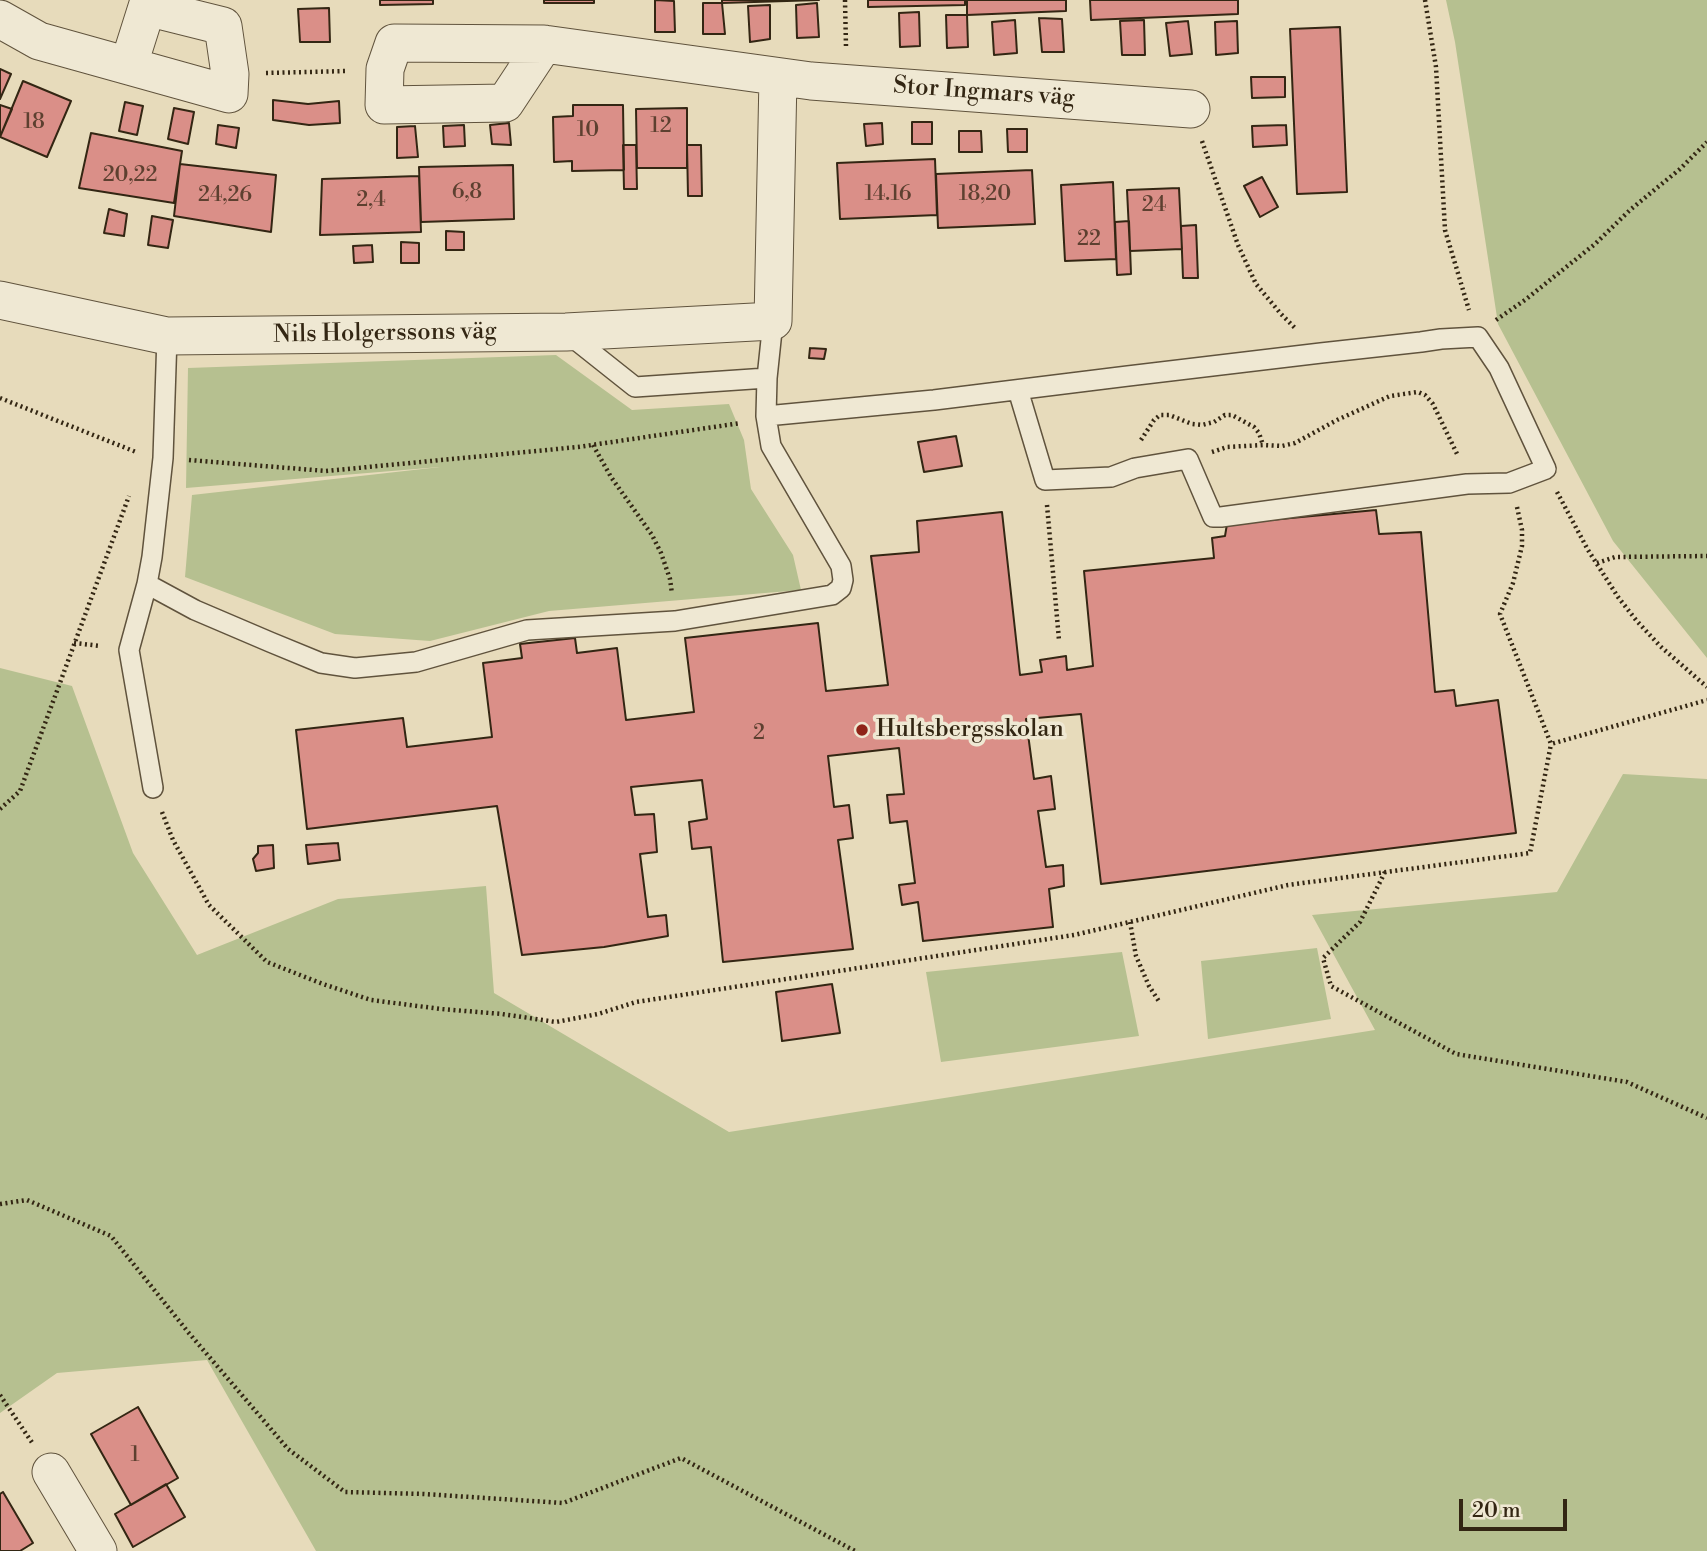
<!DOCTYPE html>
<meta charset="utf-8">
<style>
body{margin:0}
#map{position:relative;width:1707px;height:1551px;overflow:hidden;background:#e7dbbb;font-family:"Libre Bodoni",serif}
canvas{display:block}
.scale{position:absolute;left:1459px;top:1499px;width:108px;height:32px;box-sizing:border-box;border:4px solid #332613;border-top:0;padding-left:9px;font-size:21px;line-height:24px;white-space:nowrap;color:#332613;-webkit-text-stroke:5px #efe8d3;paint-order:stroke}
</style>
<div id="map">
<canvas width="1707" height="1551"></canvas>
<div class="scale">20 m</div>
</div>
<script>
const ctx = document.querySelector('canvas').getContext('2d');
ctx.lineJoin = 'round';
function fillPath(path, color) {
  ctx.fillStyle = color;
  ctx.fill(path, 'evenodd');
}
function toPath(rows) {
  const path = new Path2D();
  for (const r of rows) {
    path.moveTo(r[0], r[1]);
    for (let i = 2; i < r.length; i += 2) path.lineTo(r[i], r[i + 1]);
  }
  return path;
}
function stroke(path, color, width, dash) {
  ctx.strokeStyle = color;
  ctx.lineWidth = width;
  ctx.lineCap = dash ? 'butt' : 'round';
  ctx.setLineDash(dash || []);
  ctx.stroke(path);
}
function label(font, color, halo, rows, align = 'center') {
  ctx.font = font + ' "Libre Bodoni",serif';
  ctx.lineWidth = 7;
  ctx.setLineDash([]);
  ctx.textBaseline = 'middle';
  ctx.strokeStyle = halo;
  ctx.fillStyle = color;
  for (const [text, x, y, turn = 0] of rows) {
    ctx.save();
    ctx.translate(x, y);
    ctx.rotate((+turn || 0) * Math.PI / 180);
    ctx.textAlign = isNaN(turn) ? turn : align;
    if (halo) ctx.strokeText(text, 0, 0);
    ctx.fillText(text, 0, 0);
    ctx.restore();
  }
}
fillPath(toPath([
 [1446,0,1707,0,1707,658,1613,541,1498,324,1455,42],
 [556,355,632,410,729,404,744,440,751,489,793,555,801,590,549,611,430,641,335,634,185,577,192,495,440,467,186,488,188,368],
 [0,668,72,686,133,853,197,955,338,899,486,886,494,993,729,1132,1375,1030,1312,915,1557,892,1623,774,1707,779,1707,1551,316,1551,207,1360,57,1373,0,1413],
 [1317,948,1331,1019,1208,1039,1201,961],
 [1122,952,1139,1036,941,1062,926,972]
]), '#b6c090');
const building = toPath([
 [380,0,433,0,433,4,380,5,380,0],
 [544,0,594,0,594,3,544,3,544,0],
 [655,0,674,1,675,32,655,32,655,0],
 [722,0,819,0,722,3,722,0],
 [868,0,965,0,965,5,868,7,868,0],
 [967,0,1066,0,1066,11,967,15,967,0],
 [1090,0,1238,0,1238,14,1091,20,1090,0],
 [703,3,722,3,725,34,703,34,703,3],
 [817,3,819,37,797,38,796,5,817,3],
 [770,5,770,39,750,42,748,6,770,5],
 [329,8,330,42,300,42,298,9,329,8],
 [919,12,920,46,900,47,899,13,919,12],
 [946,15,967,15,968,47,947,48,946,15],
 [1039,18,1062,19,1064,52,1042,52,1039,18],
 [1015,20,1017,53,994,55,992,22,1015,20],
 [1144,20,1145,55,1122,55,1120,21,1144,20],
 [1188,21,1192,54,1170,56,1166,23,1188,21],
 [1237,21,1238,53,1216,55,1215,22,1237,21],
 [1340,27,1347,192,1297,194,1290,29,1340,27],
 [0,69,11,74,0,99,0,69],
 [1251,77,1285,77,1285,97,1252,98,1251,77],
 [23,81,71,101,47,157,0,137,23,81],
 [273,100,308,104,339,101,340,123,309,125,273,120,273,100],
 [125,102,143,106,137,135,119,131,125,102],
 [0,105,12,109,0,137,0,105],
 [573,105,623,105,624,170,572,171,572,161,554,162,553,117,573,116,573,105],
 [174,108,194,112,188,144,168,139,174,108],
 [687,108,687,168,637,168,636,109,687,108],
 [912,122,932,122,932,144,912,144,912,122],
 [509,123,511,145,492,144,490,125,509,123],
 [882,123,883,144,866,146,864,124,882,123],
 [218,125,239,128,236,148,216,144,218,125],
 [464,125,465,146,444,147,443,126,464,125],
 [1286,125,1287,145,1253,147,1252,126,1286,125],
 [415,126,418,157,397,158,397,127,415,126],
 [1007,129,1027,129,1027,152,1008,152,1007,129],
 [959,131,981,131,982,152,959,152,959,131],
 [91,133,182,151,174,203,79,188,91,133],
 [623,145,636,145,637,189,624,189,623,145],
 [687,145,701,145,702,196,688,196,687,145],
 [935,159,937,215,840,219,837,163,935,159],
 [180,164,276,175,271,232,174,216,180,164],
 [513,165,514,219,421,222,419,167,513,165],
 [1032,170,1035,224,938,228,936,174,1032,170],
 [419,176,421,232,320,235,322,179,419,176],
 [1262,177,1278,207,1260,217,1244,186,1262,177],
 [1113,182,1116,259,1065,261,1061,185,1113,182],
 [1179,188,1182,249,1130,251,1127,190,1179,188],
 [109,209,127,214,124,236,104,233,109,209],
 [152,216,173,220,168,248,148,245,152,216],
 [1129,221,1131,274,1117,275,1115,222,1129,221],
 [1196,225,1198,278,1183,278,1181,226,1196,225],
 [446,231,464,232,464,250,446,250,446,231],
 [401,242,419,243,419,263,401,263,401,242],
 [372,245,373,262,354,263,353,246,372,245],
 [810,348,826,349,824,359,809,358,810,348],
 [956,436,962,466,924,472,918,442,956,436],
 [1376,510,1379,534,1421,532,1435,692,1454,690,1456,706,1498,700,1516,833,1101,884,1081,714,1026,719,1034,779,1051,776,1055,809,1038,811,1046,867,1063,865,1064,886,1049,889,1053,927,923,941,918,902,902,905,899,885,915,883,907,821,890,823,887,795,904,794,899,748,828,756,834,807,849,805,853,838,838,840,853,949,723,962,711,847,692,849,689,822,707,819,702,780,631,787,635,815,654,814,657,852,640,854,648,917,666,915,668,936,604,947,522,955,497,806,307,829,296,730,403,718,407,747,492,737,483,663,522,658,520,644,575,638,577,653,617,648,626,720,694,712,685,638,818,623,826,691,888,685,871,556,919,552,917,521,1002,512,1020,675,1042,672,1040,660,1066,656,1067,670,1093,666,1084,571,1214,558,1212,538,1225,536,1227,524,1376,510],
 [338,843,340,860,308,864,306,845,338,843],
 [273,845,274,868,256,871,253,859,258,853,258,846,273,845],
 [832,984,840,1033,782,1041,776,992,832,984],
 [138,1407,178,1478,131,1505,91,1434,138,1407],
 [166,1484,185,1517,133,1547,115,1514,166,1484],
 [3,1492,33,1543,20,1551,0,1551,0,1494,3,1492]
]);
fillPath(building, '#da8f88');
stroke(building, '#332613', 2);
const service = toPath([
 [567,333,635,387,767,378],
 [766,416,934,400,1128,376,1321,353,1421,342,1441,339,1478,337,1499,368,1546,469,1509,483,1467,484,1221,517,1213,517,1188,459,1135,468,1111,477,1045,480,1018,390],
 [147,584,195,610,270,642,321,663,355,668,416,662,527,630,675,621,832,595,841,588,843,580,841,566,771,446,766,416,767,378,773,321],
 [153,788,129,650,147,584,152,557,163,458,167,336]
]);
const minor = toPath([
 [0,19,39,41,229,94,230,74,223,26,147,7,129,64],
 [544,44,505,103,384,105,385,69,394,43,544,44,811,81,1191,109],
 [0,300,167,336,566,332,773,321,778,77],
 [51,1472,98,1551]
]);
stroke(service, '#60533d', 22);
stroke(minor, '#60533d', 39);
stroke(toPath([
 [845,0,846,47],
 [1425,0,1436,67,1445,230,1469,310],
 [266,73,348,71],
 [1202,141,1238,245,1256,284,1281,314,1295,328],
 [1496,320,1525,300,1595,244,1630,210,1680,169,1707,142],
 [0,398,136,452],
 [1141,440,1154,420,1160,415,1169,415,1192,424,1202,425,1214,422,1225,415,1232,415,1254,427,1259,433,1263,445],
 [593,445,611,477,652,535,661,553,670,579,672,594],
 [1212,452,1227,447,1263,445,1282,446,1295,443,1337,420,1390,396,1418,392,1425,395,1433,404,1458,456],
 [189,460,326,471,578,447,741,423],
 [1557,492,1588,550,1618,597,1636,620,1660,646,1707,687],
 [1047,505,1059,640],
 [1517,507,1522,530,1522,546,1513,583,1500,614,1551,744,1707,700],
 [1597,563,1615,557,1707,556],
 [74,643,101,646],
 [0,809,20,791,129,496],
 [162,812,173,840,209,905,267,962,323,984,371,1000,441,1009,502,1014,556,1022,598,1014,636,1002,1074,935,1288,885,1530,853,1551,744],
 [1385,872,1360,922,1323,958,1331,986,1456,1054,1627,1082,1707,1118],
 [1130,922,1136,956,1149,986,1160,1003],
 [0,1204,27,1200,111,1236,188,1332,288,1449,345,1492,424,1494,563,1503,681,1458,855,1551],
 [0,1395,33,1444]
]), '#332613', 4.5, [2, 3.5]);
stroke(service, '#efe8d3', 19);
stroke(minor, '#efe8d3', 37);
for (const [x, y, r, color] of [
 [862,730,7,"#8f2418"]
]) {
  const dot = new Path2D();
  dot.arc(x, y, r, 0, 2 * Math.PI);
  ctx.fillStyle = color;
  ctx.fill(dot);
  stroke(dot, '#efe8d3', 2.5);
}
label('21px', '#5d4030', null, [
 ["18",34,123],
 ["12",661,127],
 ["10",588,131],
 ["20,22",130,176],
 ["6,8",467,193],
 ["14.16",888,195],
 ["18,20",985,195],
 ["24,26",225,196],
 ["2,4",371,201],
 ["24",1154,206],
 ["22",1089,240],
 ["2",759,734],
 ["1",135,1456]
]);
label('24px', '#332613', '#efe8d3', [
 ["Stor Ingmars väg",984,93,4],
 ["Nils Holgerssons väg",385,334,-1]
]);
label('24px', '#332613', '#efe8d3', [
 ["Hultsbergsskolan",876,730]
], 'left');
</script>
